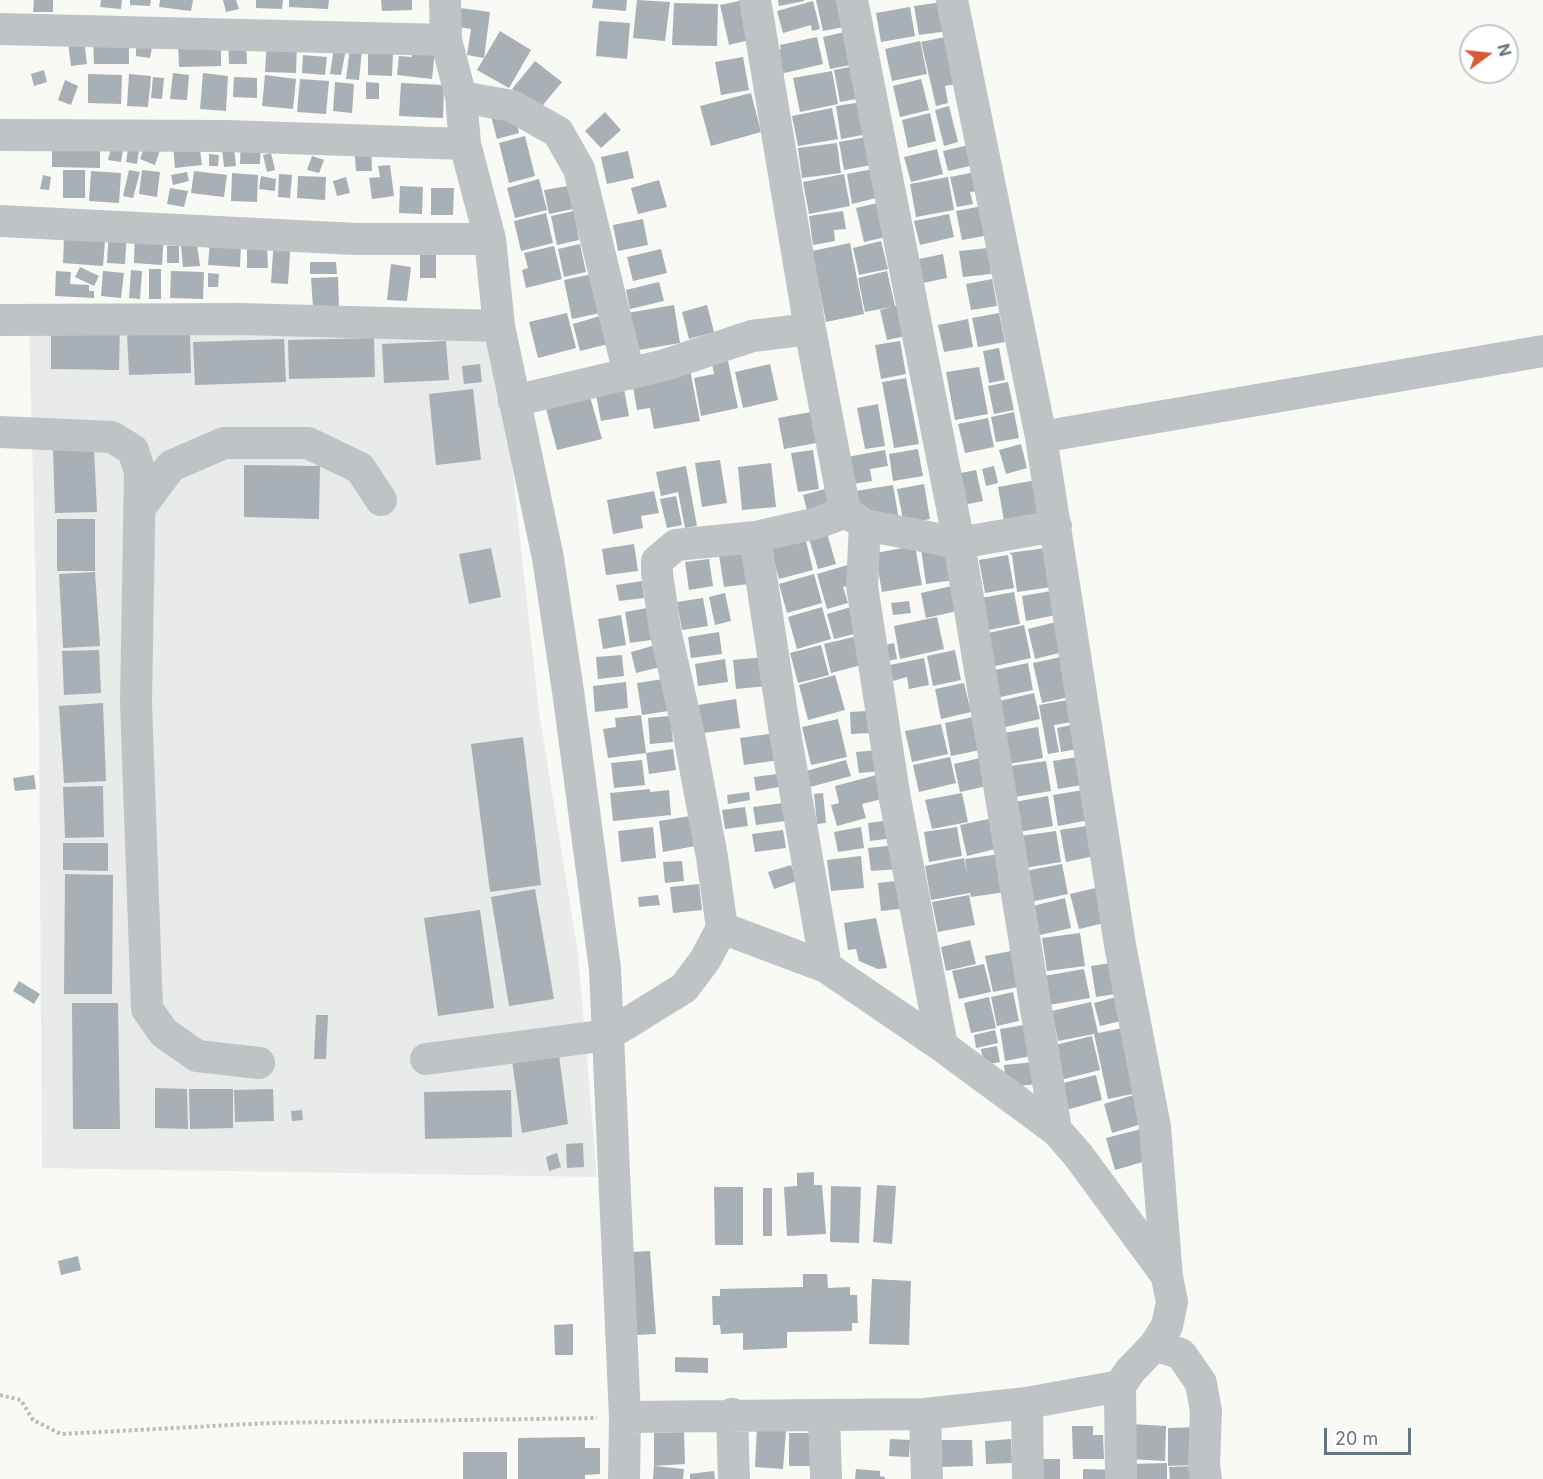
<!DOCTYPE html>
<style>
body{margin:0}
#map{position:relative;width:1543px;height:1479px;overflow:hidden;background:#f9f9f6;font-family:Inter,sans-serif}
canvas{display:block}
.north{position:absolute;left:1459px;top:24px;width:60px;height:60px;box-sizing:border-box;background:#fff;border:2px solid #c2c8cc;border-radius:50%;rotate:75deg;font-size:16px;font-weight:700;line-height:24px;text-align:center;color:#66757f}
.north::after{content:'';display:block;margin:auto;width:21px;height:27px;background:#d85a37;clip-path:polygon(50% 0,100% 100%,50% 72%,0 100%)}
.scale{position:absolute;left:1324px;top:1428px;width:87px;height:27px;box-sizing:border-box;border:3px solid #66757f;border-top:0;padding-left:8px;font-size:18px;line-height:21px;white-space:nowrap;color:#66757f;-webkit-text-stroke:4px #fff;paint-order:stroke}
</style>
<div id="map">
<canvas width="1543" height="1479"></canvas>
<div class="north">N</div>
<div class="scale">20 m</div>
</div>
<script>
const ctx = document.querySelector('canvas').getContext('2d');
ctx.lineJoin = 'round';
function fillPath(path, color) {
  ctx.fillStyle = color;
  ctx.fill(path, 'evenodd');
}
function toPath(rows) {
  const path = new Path2D();
  for (const r of rows) {
    path.moveTo(r[0], r[1]);
    for (let i = 2; i < r.length; i += 2) path.lineTo(r[i], r[i + 1]);
  }
  return path;
}
function stroke(path, color, width, dash) {
  ctx.strokeStyle = color;
  ctx.lineWidth = width;
  ctx.lineCap = dash ? 'butt' : 'round';
  ctx.setLineDash(dash || []);
  ctx.stroke(path);
}
fillPath(toPath([
 [29,318,497,330,539,712,578,954,597,1177,42,1168,39,723]
]), '#e9eaea');
fillPath(toPath([
 [34,0,53,0,53,12,33,12],
 [101,0,122,0,121,9,100,7],
 [130,0,151,0,150,6,130,5],
 [160,0,193,0,191,11,159,7],
 [223,0,236,0,239,9,226,12],
 [256,0,283,0,282,9,256,8],
 [289,0,329,0,328,9,289,7],
 [381,0,412,0,412,10,382,11],
 [593,0,627,0,626,11,592,8],
 [637,0,670,2,665,41,633,38],
 [744,0,753,39,729,45,720,5],
 [778,0,804,0,804,1,779,6],
 [816,0,836,0,839,15,847,13,849,26,823,31],
 [813,1,820,29,812,31,811,25,783,33,777,11],
 [943,2,948,31,919,35,914,6],
 [674,3,718,4,717,46,672,45],
 [910,7,915,36,881,42,876,13],
 [460,8,490,12,484,58,467,55,471,29,458,27],
 [599,21,630,23,627,59,596,56],
 [500,31,531,50,509,88,477,70],
 [849,31,855,64,830,69,823,37],
 [950,36,960,83,945,86,948,103,936,106,921,42],
 [817,37,823,64,780,74,774,51,781,49,780,45],
 [228,39,246,39,247,64,229,64],
 [84,40,87,64,71,66,68,42],
 [129,40,129,64,94,64,93,41],
 [267,41,297,43,296,73,265,72],
 [920,41,927,74,892,81,885,49],
 [178,43,221,43,221,66,179,67],
 [136,46,152,47,150,58,136,56],
 [334,48,346,49,341,75,330,74],
 [350,48,362,50,359,80,346,79],
 [412,49,435,51,432,79,397,75,399,56,412,57],
 [368,52,393,53,392,76,368,75],
 [303,55,327,57,325,75,302,73],
 [743,57,749,90,721,95,715,62],
 [535,61,562,82,538,111,512,89],
 [855,66,861,98,840,102,834,70],
 [44,70,47,82,34,86,31,74],
 [832,71,838,104,800,112,793,78],
 [173,73,189,75,187,100,170,99],
 [203,73,228,76,226,111,200,109],
 [88,74,122,75,121,104,88,103],
 [129,74,151,76,148,107,127,106],
 [265,75,296,79,293,109,262,106],
 [153,77,164,78,162,99,151,98],
 [234,77,257,78,257,98,233,97],
 [300,79,329,81,326,114,297,112],
 [921,79,929,110,900,117,893,86],
 [65,80,78,86,71,105,58,100],
 [335,82,354,84,352,113,333,111],
 [366,82,379,83,379,99,366,99],
 [401,83,444,85,443,118,399,116],
 [751,93,761,132,711,146,700,106],
 [863,102,868,134,841,139,836,106],
 [949,106,958,142,944,146,935,110],
 [832,108,838,139,798,146,792,116],
 [514,111,519,133,497,139,491,116],
 [605,112,621,130,601,148,585,131],
 [930,113,936,141,908,148,902,120],
 [525,136,535,176,509,183,499,143],
 [867,137,872,165,844,170,839,142],
 [52,138,100,138,100,168,52,167],
 [233,138,236,166,224,167,221,139],
 [241,139,261,139,260,164,240,164],
 [146,143,161,147,155,165,140,159],
 [199,143,202,165,175,168,173,145],
 [837,143,841,173,802,178,798,148],
 [371,145,372,171,356,171,354,146],
 [969,145,974,165,948,171,943,151],
 [111,148,123,150,121,162,108,160],
 [128,149,139,150,137,164,126,162],
 [937,149,943,174,911,182,904,157],
 [628,151,634,178,607,184,601,157],
 [271,153,275,170,267,172,263,155],
 [209,154,219,155,218,166,209,166],
 [312,156,324,160,319,173,307,170],
 [390,165,394,196,372,199,369,178,380,177,378,166],
 [878,168,884,196,852,204,847,174],
 [63,170,85,170,85,198,63,198],
 [129,170,140,172,133,198,123,196],
 [142,170,160,172,157,197,139,194],
 [91,171,121,173,119,203,89,201],
 [194,171,227,175,224,197,191,193],
 [187,172,189,181,173,185,171,175],
 [975,172,979,191,970,192,973,204,957,207,950,177],
 [232,173,258,175,257,202,231,201],
 [279,174,292,175,290,198,278,197],
 [844,174,850,206,809,214,803,182],
 [43,175,51,177,49,190,40,189],
 [261,176,276,179,275,191,259,189],
 [298,176,326,177,325,200,297,198],
 [346,177,350,193,337,196,333,181],
 [948,177,954,210,916,217,910,184],
 [539,179,547,210,515,218,507,188],
 [659,180,667,207,638,214,631,188],
 [400,186,423,187,422,214,399,213],
 [568,186,573,209,549,214,544,190],
 [170,188,188,191,184,207,167,204],
 [431,188,454,188,453,215,431,215],
 [886,201,894,235,864,242,856,208],
 [983,206,989,235,962,240,956,211],
 [574,211,579,240,557,245,551,216],
 [843,211,846,229,834,230,835,241,813,245,809,216],
 [546,213,553,243,521,251,514,221],
 [949,214,954,237,920,245,914,221],
 [643,219,648,245,618,251,613,225],
 [109,229,127,230,125,264,107,263],
 [135,232,164,233,162,265,134,263],
 [274,238,291,239,288,284,271,283],
 [64,239,105,241,103,266,63,263],
 [210,241,241,243,240,267,208,265],
 [881,241,888,269,859,275,853,248],
 [850,243,864,314,826,322,812,251],
 [197,244,200,266,183,267,181,246],
 [580,244,586,272,564,277,558,249],
 [247,245,267,245,268,268,247,268],
 [167,246,179,246,179,263,167,263],
 [554,246,562,279,526,288,522,270,528,268,524,253],
 [988,248,991,274,963,277,959,251],
 [661,249,667,273,633,281,627,257],
 [420,253,436,253,436,278,420,278],
 [943,254,947,278,923,283,919,259],
 [310,262,336,262,337,274,310,274],
 [391,264,411,267,407,301,387,300],
 [80,267,99,276,94,286,75,277],
 [149,269,161,269,161,299,149,299],
 [131,270,142,271,140,299,129,298],
 [56,271,71,272,70,284,89,285,89,291,94,291,94,298,55,296],
 [103,271,124,273,121,298,101,296],
 [171,271,204,272,203,299,170,298],
 [887,271,895,306,904,304,910,335,887,340,880,310,891,307,865,312,858,278],
 [208,273,219,274,218,287,208,287],
 [597,273,605,312,572,319,564,280],
 [338,277,339,307,313,307,311,278],
 [992,279,997,306,971,310,966,284],
 [659,282,664,301,630,309,626,290],
 [674,305,680,343,633,351,627,313],
 [707,305,714,332,689,339,682,312],
 [567,313,576,348,538,358,529,322],
 [999,313,1005,342,978,347,972,318],
 [600,316,608,344,580,351,573,324],
 [968,319,973,347,944,352,938,325],
 [51,329,120,329,119,370,51,369],
 [190,333,191,373,129,375,127,334],
 [374,338,375,377,289,379,288,340],
 [284,339,286,382,195,385,193,342],
 [446,341,449,380,384,383,382,344],
 [900,341,906,374,881,379,875,345],
 [999,348,1005,380,989,383,983,351],
 [728,361,738,408,701,416,694,378,714,374,712,364],
 [480,364,482,382,464,384,462,366],
 [770,364,778,400,743,408,735,372],
 [979,367,988,414,955,420,946,372],
 [690,370,700,421,654,429,650,408,637,410,632,381],
 [906,378,919,444,894,448,882,382],
 [1008,382,1014,410,994,414,988,386],
 [623,384,629,416,601,421,595,390],
 [473,389,481,460,436,465,429,394],
 [589,393,602,439,557,450,545,405],
 [878,404,885,446,865,449,857,408],
 [822,410,827,441,784,449,778,418],
 [1014,412,1019,438,996,442,991,417],
 [988,418,994,447,965,453,958,424],
 [1021,444,1027,468,1006,474,999,450],
 [94,448,97,512,55,513,53,450],
 [918,449,923,476,893,481,889,454],
 [813,450,819,489,798,492,791,453],
 [885,450,888,466,870,469,872,481,852,484,847,457],
 [720,460,727,503,702,507,695,463],
 [771,463,776,507,742,510,738,467],
 [244,465,320,466,319,519,244,517],
 [686,466,697,526,685,528,678,492,661,496,656,472],
 [994,466,998,483,986,486,982,469],
 [976,470,983,501,963,505,956,474],
 [1036,480,1042,514,1004,521,998,487],
 [924,484,930,519,904,524,897,489],
 [893,485,899,520,859,511,856,491],
 [825,489,830,513,809,518,803,495],
 [654,491,659,513,641,516,643,528,613,534,607,500],
 [676,496,682,525,667,528,660,499],
 [57,519,95,519,95,571,57,571],
 [826,530,836,564,818,569,808,535],
 [805,537,813,570,779,579,770,546],
 [634,544,638,571,606,575,602,549],
 [915,546,922,585,882,592,875,553],
 [950,546,955,580,926,584,921,549],
 [1053,547,1059,586,1017,592,1012,555,1009,553],
 [491,548,501,597,469,604,459,554],
 [745,551,749,584,724,587,719,555],
 [1008,555,1014,588,985,593,979,560],
 [709,559,713,586,689,590,685,562],
 [851,564,856,583,843,587,848,603,827,609,817,574],
 [95,572,100,646,63,648,59,574],
 [814,574,822,603,787,613,779,584],
 [642,581,644,598,619,601,616,585],
 [956,585,962,610,926,618,921,593],
 [1057,590,1061,614,1026,621,1022,596],
 [1014,592,1020,624,988,630,981,598],
 [725,593,731,621,715,625,709,597],
 [703,598,708,626,682,630,677,602],
 [909,601,911,613,893,615,891,603],
 [653,607,658,639,630,643,625,612],
 [822,607,831,639,797,649,788,617],
 [851,607,858,633,834,639,827,614],
 [621,615,626,645,603,649,598,619],
 [937,617,944,649,900,659,894,626],
 [1056,622,1063,652,1035,659,1028,629],
 [1024,625,1031,658,991,667,984,634],
 [719,632,722,654,691,658,688,637],
 [862,635,869,663,831,673,824,644],
 [663,643,668,665,636,673,631,652],
 [894,643,897,659,888,661,885,645],
 [821,645,829,675,798,683,790,653],
 [99,650,101,693,64,695,62,651],
 [955,650,961,680,933,686,927,656],
 [622,655,624,676,598,679,596,657],
 [1065,656,1074,696,1042,703,1033,663],
 [765,657,768,686,736,689,733,660],
 [924,658,929,685,909,689,907,677,893,681,890,665],
 [725,659,728,682,698,686,695,664],
 [1028,663,1033,690,996,698,990,671],
 [835,675,845,710,808,720,799,685],
 [663,679,668,711,642,715,637,683],
 [626,682,628,708,595,712,593,686],
 [964,683,971,712,941,719,935,689],
 [1034,693,1040,719,1001,728,995,702],
 [736,699,740,728,703,733,698,705],
 [1074,699,1078,721,1054,725,1059,752,1048,754,1039,705],
 [103,703,106,781,64,783,59,706],
 [869,711,870,733,851,734,850,712],
 [641,715,646,753,608,758,603,729,616,727,615,718],
 [670,716,673,742,650,744,648,718],
 [978,716,985,749,951,756,945,723],
 [838,719,847,757,811,765,802,727],
 [941,724,948,754,912,762,905,731],
 [1072,725,1077,749,1061,752,1057,728],
 [1038,727,1043,758,1009,764,1004,733],
 [776,733,780,760,744,765,740,738],
 [523,737,541,885,490,892,471,744],
 [673,749,676,770,649,774,646,753],
 [880,750,882,771,859,773,856,752],
 [950,757,956,783,919,792,913,765],
 [1077,757,1082,785,1058,789,1053,761],
 [980,758,987,786,960,792,954,764],
 [642,760,645,785,614,788,611,763],
 [846,760,851,776,810,787,806,771],
 [1046,761,1051,791,1015,797,1010,766],
 [884,773,890,797,862,804,866,818,837,826,831,805,839,803,835,786],
 [777,774,779,787,756,791,754,777],
 [34,775,36,789,15,791,13,778],
 [103,786,104,837,65,838,63,787],
 [650,789,650,792,669,790,671,815,613,821,610,793],
 [1083,790,1089,820,1058,826,1053,795],
 [749,792,750,800,728,804,727,795],
 [823,793,826,823,817,824,814,794],
 [962,793,968,822,932,829,925,800],
 [1048,796,1053,826,1019,832,1014,802],
 [783,803,785,821,756,825,753,807],
 [745,807,748,826,725,829,722,810],
 [690,816,695,846,663,852,659,821],
 [993,818,999,848,967,856,960,825],
 [898,819,901,837,870,841,868,823],
 [1093,825,1099,855,1066,862,1060,830],
 [653,827,656,858,621,862,618,831],
 [861,827,864,848,838,852,834,832],
 [957,827,962,856,929,862,924,832],
 [783,830,786,848,755,852,752,834],
 [1056,831,1061,862,1024,868,1020,836],
 [63,843,108,843,108,871,63,870],
 [896,845,898,869,871,871,868,848],
 [1000,854,1006,892,971,897,970,893,931,900,925,866,964,858,967,874,965,859],
 [861,856,864,888,831,891,827,860],
 [682,861,684,881,665,883,663,862],
 [1062,864,1068,894,1030,902,1025,871],
 [791,865,797,881,774,889,768,872],
 [65,874,113,875,112,994,64,994],
 [905,880,908,908,881,911,878,883],
 [699,884,702,910,673,913,670,887],
 [1100,887,1108,922,1079,929,1070,894],
 [535,889,554,999,509,1006,491,897],
 [658,895,660,905,639,907,638,897],
 [969,895,975,925,938,932,932,902],
 [1065,898,1071,928,1040,935,1033,906],
 [480,910,494,1008,438,1016,424,918],
 [876,918,887,968,878,969,859,961,856,949,848,950,844,923],
 [1080,933,1085,966,1047,971,1042,938],
 [970,940,976,964,946,971,941,947],
 [1011,951,1018,987,993,992,985,956],
 [1117,962,1122,993,1096,997,1091,966],
 [984,964,991,992,959,999,952,971],
 [1084,969,1090,998,1049,1005,1044,976],
 [19,981,40,994,34,1004,13,991],
 [1013,992,1019,1021,997,1026,991,997],
 [1123,995,1129,1019,1100,1026,1094,1003],
 [989,997,996,1028,971,1033,964,1003],
 [1091,1002,1098,1033,1128,1027,1142,1092,1108,1099,1094,1034,1058,1041,1052,1011],
 [72,1003,118,1003,120,1129,73,1129],
 [316,1015,328,1015,326,1059,314,1059],
 [1030,1024,1036,1055,1005,1061,1000,1029],
 [995,1030,998,1043,976,1048,974,1035],
 [1092,1036,1100,1070,1060,1080,1051,1046],
 [997,1046,1000,1062,984,1065,981,1049],
 [558,1047,568,1124,522,1133,511,1053],
 [1036,1062,1038,1084,1006,1087,1004,1065],
 [1096,1075,1102,1100,1066,1110,1059,1084],
 [155,1088,187,1089,188,1129,155,1128],
 [189,1089,233,1089,233,1128,190,1129],
 [273,1089,274,1121,235,1122,234,1090],
 [511,1090,512,1137,425,1139,424,1092],
 [1137,1094,1145,1123,1112,1133,1104,1104],
 [302,1110,303,1120,292,1121,291,1111],
 [1145,1128,1153,1159,1115,1170,1106,1138],
 [583,1143,584,1167,567,1168,566,1144],
 [557,1153,561,1167,549,1171,546,1157],
 [814,1172,814,1185,822,1185,826,1234,787,1236,784,1187,797,1186,797,1173],
 [877,1185,896,1186,892,1244,873,1242],
 [831,1186,861,1187,859,1243,830,1242],
 [714,1187,743,1187,743,1245,715,1245],
 [763,1188,772,1188,772,1236,763,1236],
 [650,1251,656,1334,637,1335,633,1252],
 [78,1256,81,1270,61,1275,58,1261],
 [803,1274,827,1274,828,1288,850,1287,850,1295,857,1295,858,1323,852,1323,852,1331,787,1332,787,1348,743,1350,743,1333,721,1334,720,1325,713,1325,712,1296,720,1296,720,1289,803,1287],
 [872,1279,911,1281,909,1345,869,1344],
 [573,1324,573,1355,555,1355,554,1325],
 [675,1357,708,1358,708,1373,675,1372],
 [1131,1424,1166,1426,1165,1461,1130,1459],
 [1072,1426,1093,1426,1093,1435,1103,1435,1104,1459,1073,1459],
 [1197,1427,1197,1465,1168,1466,1168,1428],
 [757,1428,786,1431,783,1469,755,1467],
 [684,1432,685,1464,654,1466,654,1433],
 [789,1433,817,1433,818,1466,789,1466],
 [585,1437,585,1448,600,1448,600,1474,585,1475,585,1479,518,1479,518,1438],
 [890,1439,910,1440,909,1457,889,1456],
 [1011,1439,1012,1463,986,1464,985,1441],
 [939,1440,972,1440,973,1466,940,1467],
 [463,1452,507,1452,507,1479,463,1479],
 [1039,1459,1060,1459,1060,1479,1038,1479],
 [1167,1463,1167,1479,1131,1479,1130,1464],
 [654,1466,684,1469,683,1479,653,1479],
 [1197,1466,1197,1479,1170,1479,1169,1467],
 [856,1469,880,1471,880,1476,885,1477,885,1479,855,1479],
 [1083,1469,1117,1470,1117,1479,1083,1479],
 [714,1471,715,1479,690,1479,690,1474]
]), '#a8afb5');
stroke(toPath([
 [0,1395,21,1400,33,1420,61,1434,270,1423,597,1418]
]), '#b9bcbf', 4, [3, 3]);
stroke(toPath([
 [445,0,446,40,461,97,465,144,490,239,499,326,548,558,569,698,605,969,625,1417,624,1479],
 [755,0,810,329,845,511,865,525,959,543,1056,526],
 [852,0,959,543,1056,1130],
 [952,0,1041,437,1120,945,1155,1127,1167,1277,1172,1302,1167,1326,1155,1345,1130,1371,1120,1386,1121,1479],
 [0,29,446,40],
 [461,97,512,106,558,132,579,169,629,374],
 [0,135,227,136,465,144],
 [0,221,356,239,490,239],
 [0,320,239,319,499,326],
 [514,401,665,365,752,336,810,329],
 [0,432,112,437,133,450,140,472,136,703,147,1009,164,1033,197,1056,259,1063],
 [1041,437,1543,351],
 [139,509,171,466,224,443,308,443,360,468,381,500],
 [865,525,862,586,895,799,942,1046],
 [755,537,785,733,826,967],
 [722,928,826,967,942,1046,1056,1130,1078,1155,1167,1276],
 [426,1059,608,1035,684,988,705,960,722,928,712,857,689,735,665,630,657,573,657,561,676,545,755,537,817,523,838,515,845,511],
 [1155,1345,1181,1354,1201,1383,1206,1411,1204,1466,1206,1479],
 [1027,1403,1028,1479],
 [732,1414,734,1479],
 [925,1414,927,1479],
 [824,1415,826,1479],
 [625,1417,925,1414,1027,1403,1120,1386]
]), '#bec3c6', 32);
</script>
